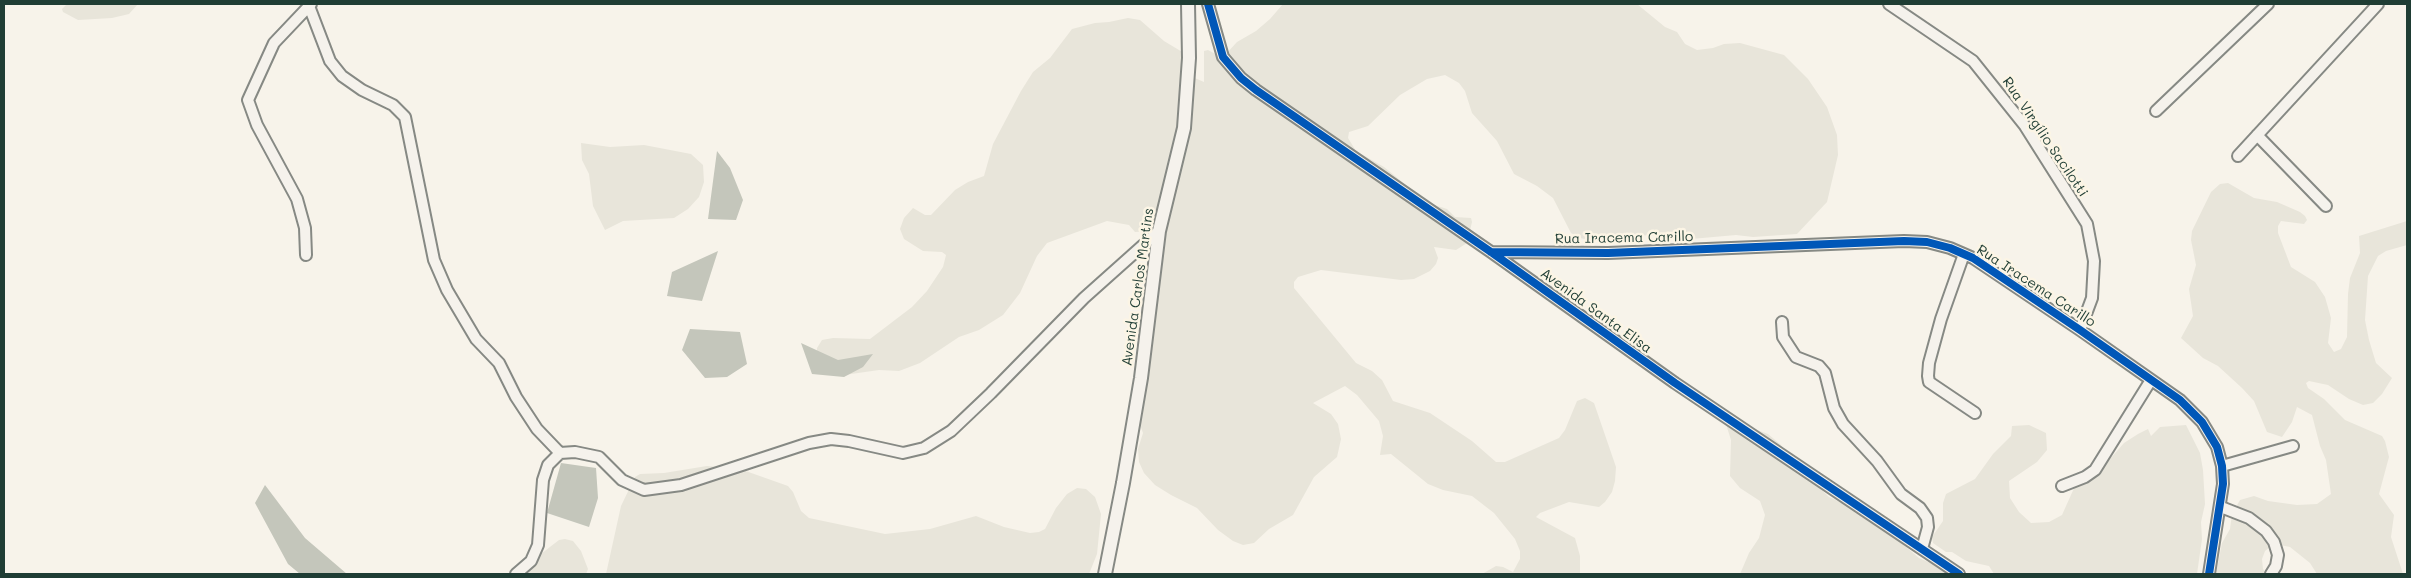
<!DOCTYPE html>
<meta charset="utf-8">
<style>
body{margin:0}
#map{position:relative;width:2411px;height:578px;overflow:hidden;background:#f7f3ea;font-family:Mali,sans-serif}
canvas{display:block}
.frame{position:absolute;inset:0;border:5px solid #1f3d34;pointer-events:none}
</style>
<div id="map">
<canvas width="2411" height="578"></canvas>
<div class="frame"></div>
</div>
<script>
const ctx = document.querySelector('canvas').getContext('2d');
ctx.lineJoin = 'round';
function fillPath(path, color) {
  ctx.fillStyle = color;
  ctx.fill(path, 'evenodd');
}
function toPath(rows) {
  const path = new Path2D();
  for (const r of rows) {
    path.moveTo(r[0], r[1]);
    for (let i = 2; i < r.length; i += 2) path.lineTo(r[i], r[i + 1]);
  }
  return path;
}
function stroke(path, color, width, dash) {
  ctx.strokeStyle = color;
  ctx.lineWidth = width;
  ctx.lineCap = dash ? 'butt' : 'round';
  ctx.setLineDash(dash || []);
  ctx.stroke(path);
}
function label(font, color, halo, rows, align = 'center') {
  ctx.font = font + ' Mali,sans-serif';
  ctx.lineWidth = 5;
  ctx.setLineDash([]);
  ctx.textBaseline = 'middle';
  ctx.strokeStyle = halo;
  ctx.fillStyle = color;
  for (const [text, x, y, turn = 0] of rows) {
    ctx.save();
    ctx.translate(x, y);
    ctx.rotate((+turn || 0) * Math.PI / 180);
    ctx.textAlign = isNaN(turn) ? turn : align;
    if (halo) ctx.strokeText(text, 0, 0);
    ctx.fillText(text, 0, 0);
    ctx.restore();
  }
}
fillPath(toPath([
 [67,4,138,4,129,14,112,18,78,20,63,12,62,9],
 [1283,4,1637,4,1665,27,1677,32,1685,44,1697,50,1713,48,1724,44,1740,43,1784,55,1808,79,1827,107,1837,135,1838,155,1827,202,1797,234,1753,237,1736,235,1691,239,1649,235,1594,241,1580,238,1571,233,1553,198,1537,186,1514,174,1497,141,1472,113,1465,91,1459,83,1445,75,1427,79,1400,95,1368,126,1349,132,1348,138,1356,151,1384,167,1428,203,1447,209,1455,217,1471,218,1472,222,1467,243,1456,250,1434,247,1438,258,1436,264,1430,271,1414,279,1401,280,1321,270,1298,277,1294,282,1294,288,1356,363,1372,371,1382,380,1393,401,1430,413,1472,441,1496,462,1505,462,1559,438,1565,430,1577,401,1585,398,1594,403,1616,467,1615,481,1612,492,1605,502,1599,507,1569,502,1540,513,1536,517,1575,538,1580,556,1580,574,1482,574,1496,566,1503,567,1513,572,1520,559,1520,551,1515,539,1494,513,1472,496,1443,490,1428,484,1391,454,1380,455,1383,436,1379,421,1357,395,1345,386,1313,403,1331,414,1338,424,1341,439,1337,457,1314,477,1293,515,1269,529,1254,543,1243,545,1233,541,1218,530,1197,508,1171,495,1155,485,1144,473,1139,462,1138,449,1143,433,1139,422,1147,384,1164,235,1151,231,1135,232,1129,225,1107,221,1047,243,1037,256,1020,293,1003,315,979,330,959,337,920,363,899,371,879,370,837,376,816,361,817,348,822,340,833,338,870,339,912,307,927,291,943,267,946,255,942,252,923,251,904,239,900,229,904,218,913,208,925,215,931,215,955,190,968,182,984,176,993,144,1021,91,1033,72,1050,58,1072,29,1095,23,1109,22,1128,18,1140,20,1164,41,1184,53,1190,76,1204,82,1204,51,1208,50,1219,56,1225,55,1237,42,1256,31,1270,19],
 [581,143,610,147,644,145,691,154,703,165,704,182,699,197,688,209,674,218,623,221,605,230,593,206,589,174,582,160],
 [2228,183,2254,198,2277,202,2300,212,2305,216,2307,220,2304,224,2281,221,2278,226,2278,233,2291,267,2315,282,2325,297,2331,318,2328,343,2334,352,2341,349,2347,337,2348,294,2350,278,2360,253,2359,236,2407,221,2407,245,2386,251,2378,256,2368,276,2365,320,2369,340,2376,363,2392,378,2382,394,2373,403,2363,405,2349,399,2328,385,2309,381,2306,383,2308,388,2324,399,2345,420,2382,436,2385,441,2389,457,2379,494,2394,515,2391,537,2403,574,2317,574,2310,563,2290,547,2280,545,2271,546,2265,551,2262,559,2263,569,2267,574,2216,574,2222,543,2230,529,2232,514,2240,500,2254,496,2268,501,2297,505,2317,504,2331,494,2326,460,2320,446,2312,415,2297,407,2292,422,2282,437,2267,432,2254,401,2242,388,2218,366,2203,358,2181,338,2193,316,2189,289,2196,265,2191,240,2192,231,2211,192,2220,184],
 [1730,420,1768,434,1781,445,1797,467,1829,497,1861,512,1891,534,1919,558,1940,567,1942,571,1951,574,1740,574,1749,553,1759,538,1765,515,1760,501,1740,488,1730,476,1731,440,1725,421],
 [2029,425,2046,433,2047,450,2037,462,2009,481,2010,498,2019,512,2031,523,2049,522,2062,515,2075,486,2086,474,2103,467,2124,443,2138,434,2148,429,2151,436,2160,427,2186,425,2200,453,2203,470,2205,504,2201,522,2202,539,2197,574,1994,574,1989,566,1966,561,1952,552,1946,552,1933,543,1932,537,1943,521,1943,503,1946,494,1975,479,1993,454,2011,436,2012,426],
 [707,466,740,469,788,486,793,492,801,511,809,518,885,534,930,529,976,516,1004,527,1030,533,1039,532,1045,529,1056,508,1067,494,1077,488,1086,489,1095,497,1101,514,1097,554,1089,574,606,574,621,506,635,477,640,474,664,473],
 [565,539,573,541,581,551,588,569,586,574,521,574,537,557,559,540]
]), '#e8e5da');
fillPath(toPath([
 [717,151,730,168,743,200,736,220,708,219],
 [718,251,702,301,667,296,672,272],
 [690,329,740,332,747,364,727,377,705,378,682,350],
 [801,343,838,360,873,354,863,367,844,377,812,374],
 [561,463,596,468,598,498,589,527,547,513],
 [265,485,305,538,347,574,300,574,288,564,255,503]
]), '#c4c6bb');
const minor = toPath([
 [1208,4,1223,57,1241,78,1256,90,1491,252,1675,383,1959,574],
 [1889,4,1973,61,2025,126,2087,224,2094,261,2092,298,2080,330],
 [309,6,330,61,342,76,362,90,393,105,405,117,434,260,447,290,476,339,499,363,516,397,537,429,560,453],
 [2156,111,2268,4],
 [2257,135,2326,206],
 [2238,156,2378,4],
 [1491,252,1608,253,1904,241,1927,242,1950,248,1973,258,2080,330,2180,400,2202,422,2217,447,2222,466,2223,484,2209,574],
 [1964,254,1941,319,1929,363,1928,376,1929,382,1975,413],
 [306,255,305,228,297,199,257,125,248,100,274,43,311,4],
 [1782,322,1783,337,1796,357,1819,366,1825,373,1834,408,1843,424,1877,461,1901,494,1920,508,1927,518,1928,527,1922,549],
 [2222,466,2293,446],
 [2062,486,2085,477,2095,470,2151,380],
 [2221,507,2249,518,2266,531,2274,542,2278,555,2276,566,2271,574],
 [516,574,531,561,538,545,543,480,548,465,560,453,575,452,599,457,622,480,644,490,681,485,809,443,831,439,849,441,903,453,924,448,951,431,991,393,1084,298,1159,231]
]);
const tertiary = toPath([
 [1105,574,1123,483,1141,378,1159,231,1184,128,1189,58,1188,4]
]);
stroke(minor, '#868984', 14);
stroke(tertiary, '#868984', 16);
stroke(minor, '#f5f2ec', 10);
stroke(tertiary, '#f5f2ec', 12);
stroke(toPath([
 [1208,4,1223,57,1241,78,1256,90,1491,252,1675,383,1959,574],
 [1491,252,1608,253,1904,241,1927,242,1950,248,1973,258,2080,330,2180,400,2202,422,2217,447,2222,466,2223,484,2209,574]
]), '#0057b8', 8);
label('14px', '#1f3d34', '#fcf5e5', [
 ["Rua Virgílio Sacilotti",2045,137,56],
 ["Rua Iracema Carillo",1624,238,-1],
 ["Rua Iracema Carillo",2036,286,33],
 ["Avenida Carlos Martins",1138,287,-82],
 ["Avenida Santa Elisa",1596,311,36]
]);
</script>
